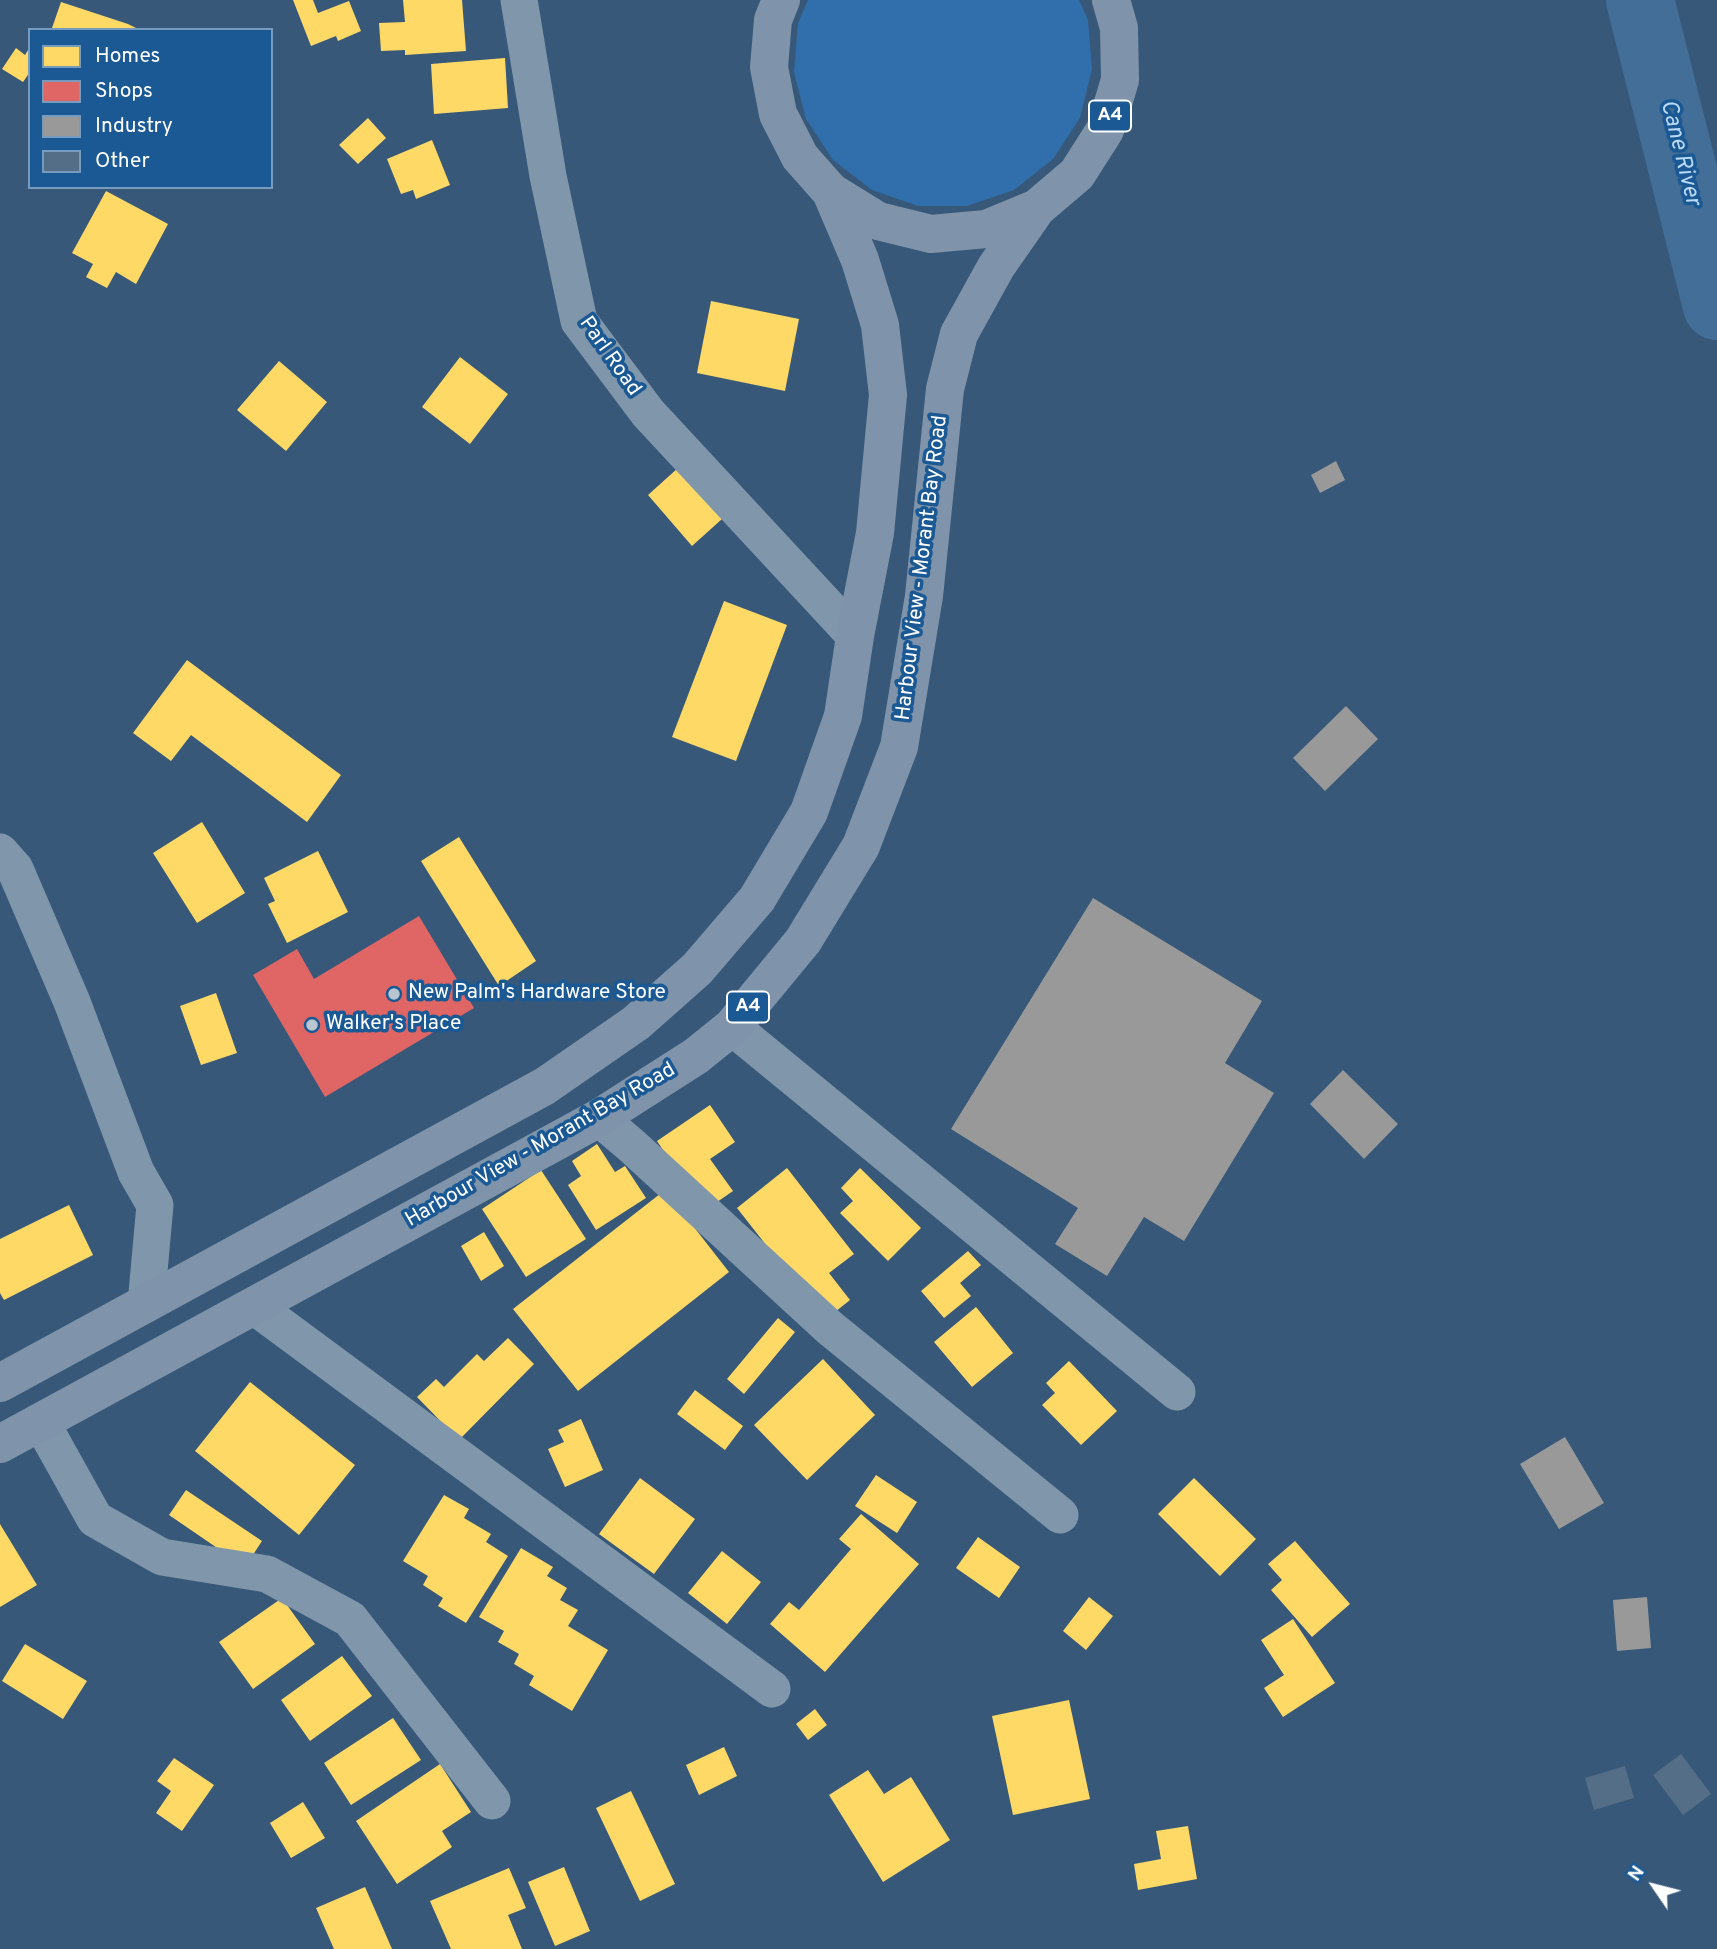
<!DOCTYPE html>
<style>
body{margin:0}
#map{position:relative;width:1717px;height:1949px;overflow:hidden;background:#375879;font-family:Overpass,sans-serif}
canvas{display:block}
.legend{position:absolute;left:28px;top:28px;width:245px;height:161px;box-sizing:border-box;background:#1b5995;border:2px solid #769bbf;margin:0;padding:9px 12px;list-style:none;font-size:21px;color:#fff}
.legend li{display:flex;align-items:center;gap:14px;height:35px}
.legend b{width:35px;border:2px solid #769bbf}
.north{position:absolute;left:1619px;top:1851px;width:70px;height:70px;-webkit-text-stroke:5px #1b5995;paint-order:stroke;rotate:305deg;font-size:19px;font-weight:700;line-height:28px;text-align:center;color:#fff}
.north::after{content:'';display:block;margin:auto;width:24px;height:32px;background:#fff;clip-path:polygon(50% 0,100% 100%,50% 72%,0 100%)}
</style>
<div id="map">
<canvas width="1717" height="1949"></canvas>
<ul class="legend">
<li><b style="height:19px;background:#ffd966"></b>Homes</li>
<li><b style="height:19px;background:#e06666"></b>Shops</li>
<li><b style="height:19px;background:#999"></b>Industry</li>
<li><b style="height:19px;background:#546e88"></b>Other</li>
</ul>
<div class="north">N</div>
</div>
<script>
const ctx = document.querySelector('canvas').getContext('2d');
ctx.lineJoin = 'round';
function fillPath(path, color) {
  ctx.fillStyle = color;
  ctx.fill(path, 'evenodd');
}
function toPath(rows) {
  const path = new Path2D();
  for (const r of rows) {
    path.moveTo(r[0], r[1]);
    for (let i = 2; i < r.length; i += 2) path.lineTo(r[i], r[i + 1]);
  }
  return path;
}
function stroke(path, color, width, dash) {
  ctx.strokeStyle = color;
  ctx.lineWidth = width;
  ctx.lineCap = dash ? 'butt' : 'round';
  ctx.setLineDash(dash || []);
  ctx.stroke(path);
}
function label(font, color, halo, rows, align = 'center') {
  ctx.font = font + ' Overpass,sans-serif';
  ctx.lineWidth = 7;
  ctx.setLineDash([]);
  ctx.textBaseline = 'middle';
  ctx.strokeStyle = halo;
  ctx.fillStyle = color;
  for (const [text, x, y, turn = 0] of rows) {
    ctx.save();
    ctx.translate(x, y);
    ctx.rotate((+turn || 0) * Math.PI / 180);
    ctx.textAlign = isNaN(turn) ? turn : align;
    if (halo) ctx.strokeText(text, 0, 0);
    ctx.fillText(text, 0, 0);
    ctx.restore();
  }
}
fillPath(toPath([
 [808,0,1079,0,1088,20,1092,69,1080,118,1053,159,1014,190,967,206,918,206,872,190,833,160,806,119,794,72,798,23]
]), '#306fab');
fillPath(toPath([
 [293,0,313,0,318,13,349,1,361,31,338,41,336,36,311,46],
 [403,0,462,0,466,51,405,55,405,50,381,51,379,23,405,22],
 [61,2,128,24,140,30,52,28],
 [30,47,30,72,23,82,2,69,16,48,25,55],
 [505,58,508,108,434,114,431,64],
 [368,118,386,138,358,164,339,145],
 [432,140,450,185,416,199,413,190,401,194,387,159],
 [106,191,168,224,136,284,116,272,107,288,86,277,93,264,72,253],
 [711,301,799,319,785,391,697,373],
 [460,357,508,394,470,444,422,407],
 [279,361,327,402,286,451,237,410],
 [678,468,722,519,692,546,648,495],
 [724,601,787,625,736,761,672,737],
 [187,660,341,775,307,822,191,735,171,761,133,733],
 [202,822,245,893,197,923,153,853],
 [459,837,536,961,499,986,421,861],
 [318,851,348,912,287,943,268,904,275,901,264,878],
 [216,993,237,1053,201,1065,180,1006],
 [710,1105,735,1142,710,1159,733,1191,704,1211,657,1141],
 [597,1144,615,1172,625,1166,646,1198,596,1230,568,1185,581,1176,572,1161],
 [787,1168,854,1254,829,1273,850,1300,825,1320,737,1208],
 [860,1168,921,1228,888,1261,840,1213,853,1201,841,1188],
 [541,1170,586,1239,526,1277,482,1209],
 [665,1190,729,1272,578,1391,513,1309],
 [69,1205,93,1255,4,1300,0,1293,0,1239],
 [484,1232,504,1266,481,1281,461,1246],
 [968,1251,981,1265,960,1283,971,1296,944,1318,921,1291],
 [976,1307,1013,1353,972,1387,934,1342],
 [778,1318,795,1332,744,1394,727,1379],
 [508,1338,534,1364,459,1440,417,1397,436,1379,444,1387,477,1354,484,1361],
 [823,1359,875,1415,807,1480,754,1425],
 [1069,1361,1117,1411,1081,1445,1042,1405,1055,1393,1046,1383],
 [250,1382,355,1465,299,1535,195,1451],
 [695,1390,743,1426,725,1450,677,1414],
 [581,1419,603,1470,565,1487,548,1449,564,1442,558,1430],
 [876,1475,917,1502,897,1533,855,1506],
 [640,1478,695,1519,654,1574,599,1534],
 [1194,1478,1256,1539,1220,1576,1158,1514],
 [186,1490,262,1541,245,1567,169,1515],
 [444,1495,469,1509,464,1518,491,1534,486,1542,508,1556,466,1623,438,1606,443,1598,423,1585,428,1576,403,1561],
 [861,1514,919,1564,825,1672,770,1624,789,1602,799,1610,851,1549,839,1539],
 [0,1524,37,1585,0,1607],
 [978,1537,1020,1567,999,1598,956,1568],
 [1295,1541,1350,1604,1312,1637,1271,1590,1282,1580,1268,1564],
 [521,1548,553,1567,547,1576,567,1588,560,1600,578,1610,568,1626,608,1650,572,1711,529,1685,534,1676,514,1664,519,1654,498,1642,504,1631,479,1617],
 [722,1551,761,1582,727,1624,688,1593],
 [1089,1597,1113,1616,1086,1650,1063,1631],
 [282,1598,315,1644,253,1689,219,1642],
 [1293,1619,1335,1683,1283,1717,1264,1688,1284,1675,1261,1640],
 [25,1644,87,1681,63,1719,2,1681],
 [342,1656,372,1696,310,1741,281,1700],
 [1069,1700,1090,1799,1013,1815,992,1716],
 [815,1709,827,1725,808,1740,796,1724],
 [393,1718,421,1760,351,1805,324,1763],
 [724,1747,737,1776,699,1795,686,1765],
 [174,1758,214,1785,182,1831,156,1813,171,1791,157,1781],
 [440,1764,471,1812,442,1831,452,1847,397,1884,356,1821],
 [868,1770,884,1794,911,1777,950,1840,883,1882,829,1795],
 [631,1791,675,1884,640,1901,596,1808],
 [303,1802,325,1838,291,1858,270,1823],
 [1188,1826,1197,1879,1138,1890,1134,1864,1161,1859,1156,1831],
 [564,1867,590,1931,555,1946,528,1882],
 [509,1868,526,1908,508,1915,522,1949,451,1949,430,1901],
 [365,1887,392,1949,334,1949,316,1908]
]), '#ffd966');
fillPath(toPath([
 [419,916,474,1008,325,1097,253,975,297,949,314,979]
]), '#e06666');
fillPath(toPath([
 [1336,461,1345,480,1320,493,1311,475],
 [1346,706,1378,739,1325,791,1293,758],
 [1093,898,1262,1001,1225,1063,1274,1093,1184,1241,1144,1217,1107,1276,1055,1244,1078,1208,951,1129],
 [1343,1070,1398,1124,1364,1159,1310,1104],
 [1565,1437,1604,1503,1559,1529,1520,1464],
 [1647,1597,1651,1648,1617,1651,1613,1600]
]), '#999');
stroke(toPath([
 [1640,0,1717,306]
]), '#436e97', 68);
fillPath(toPath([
 [1681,1754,1711,1794,1683,1815,1653,1775],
 [1625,1766,1634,1798,1594,1810,1585,1778]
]), '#546e88');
stroke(toPath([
 [519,0,548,176,579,321,648,413,855,636],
 [0,852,15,869,72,1002,136,1172,155,1205,146,1304],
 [732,1027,1177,1392],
 [599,1118,632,1146,830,1328,1060,1515],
 [254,1306,772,1689],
 [41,1422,95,1519,162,1557,267,1574,350,1619,492,1801]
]), '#8096ab', 37);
stroke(toPath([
 [781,0,773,20,769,67,778,114,800,157,831,192,878,221,931,234,986,229,1037,208,1077,174,1105,130,1120,80,1119,28,1111,0],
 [0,1383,545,1086,636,1023,697,969,757,899,809,812,843,716,855,636,875,533,888,395,880,325,860,260,831,192],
 [0,1444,599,1118,696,1056,732,1027,803,941,861,846,899,747,924,596,945,389,959,334,996,267,1037,208]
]), '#7f94aa', 38);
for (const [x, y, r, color] of [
 [394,994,7,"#b9c5d0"],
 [312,1025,7,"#b9c5d0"]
]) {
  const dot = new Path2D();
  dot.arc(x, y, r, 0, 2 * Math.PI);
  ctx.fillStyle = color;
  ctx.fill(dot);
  stroke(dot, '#1b5995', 2.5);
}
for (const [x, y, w] of [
 [1110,116,42],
 [748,1007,42]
]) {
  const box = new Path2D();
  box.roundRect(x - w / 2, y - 15.5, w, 31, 5);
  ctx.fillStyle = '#1b5995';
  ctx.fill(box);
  stroke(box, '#fff', 2);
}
label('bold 19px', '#fff', null, [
 ["A4",1110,116],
 ["A4",748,1007]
]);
label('21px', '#fff', '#1b5995', [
 ["Parl Road",609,357,55],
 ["Harbour View - Morant Bay Road",923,568,-83],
 ["Harbour View - Morant Bay Road",541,1146,-30]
]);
label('21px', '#fff', '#1b5995', [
 ["New Palm's Hardware Store",408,994],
 ["Walker's Place",326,1025]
], 'left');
label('italic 23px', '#badaf6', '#1b5995', [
 ["Cane River",1679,153,76]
]);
</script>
